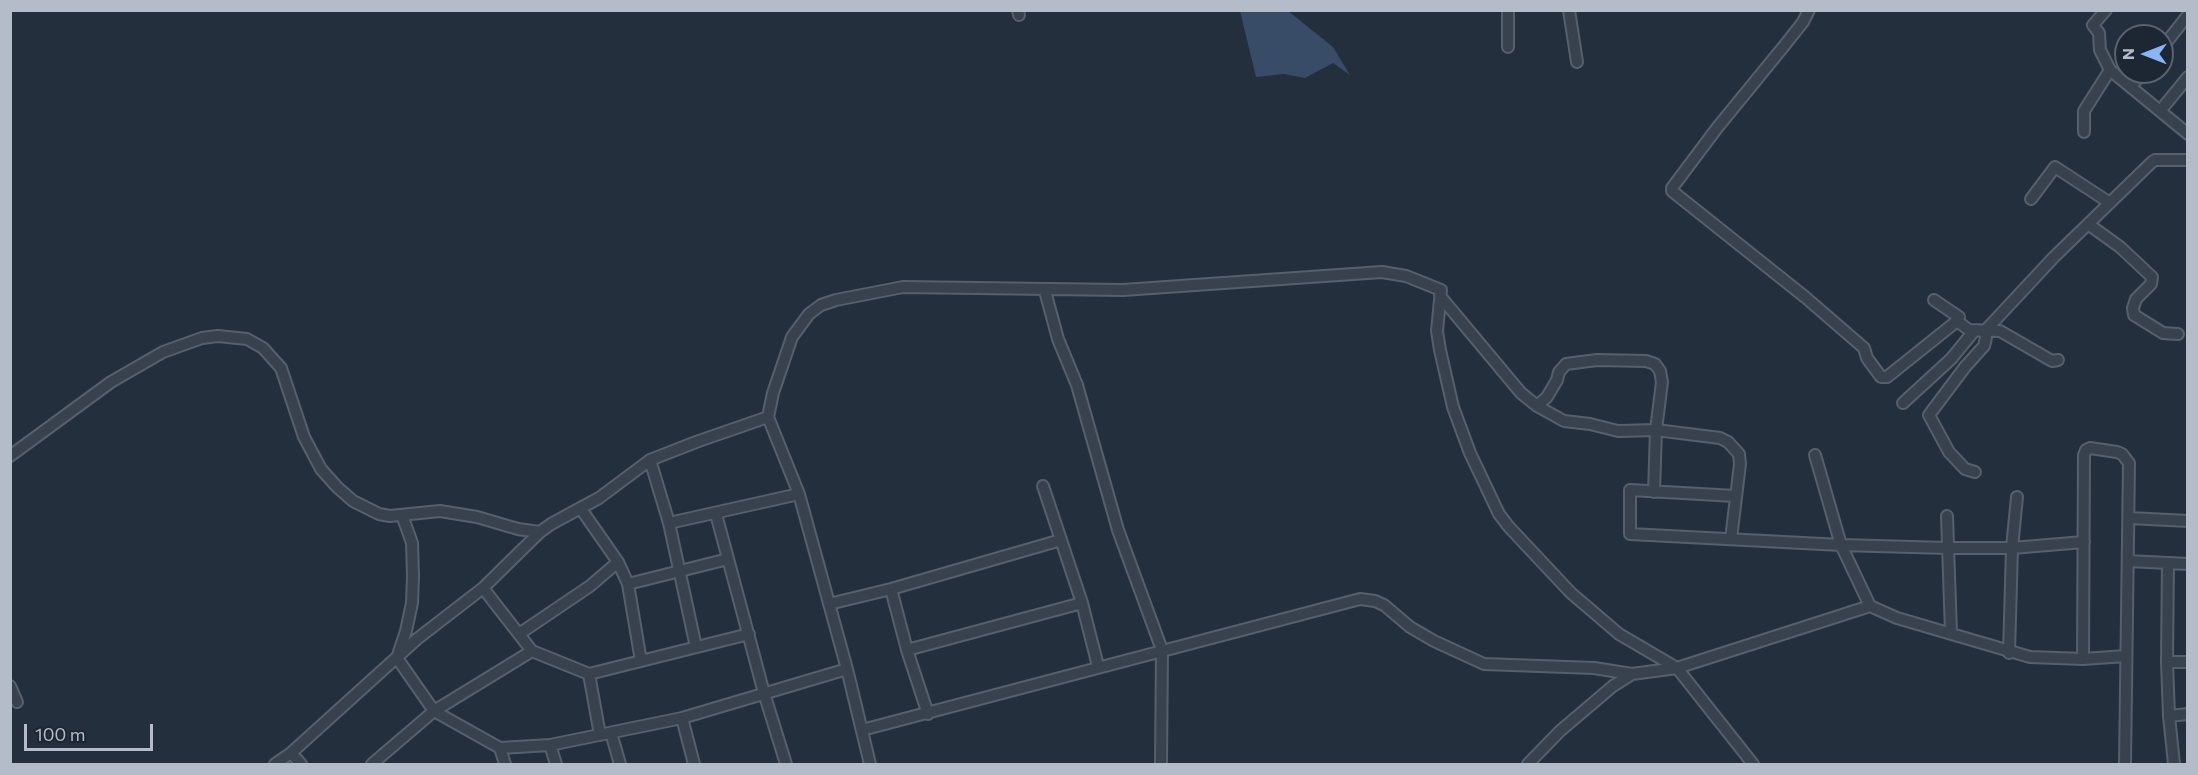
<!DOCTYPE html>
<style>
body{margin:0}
#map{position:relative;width:2198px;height:775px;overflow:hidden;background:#242f3e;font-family:Commissioner,sans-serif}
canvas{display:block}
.frame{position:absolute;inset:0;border:12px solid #b4bcc9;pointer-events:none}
.north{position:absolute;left:2114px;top:24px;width:60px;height:60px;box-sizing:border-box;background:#1d2633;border:2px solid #59626f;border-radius:50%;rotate:270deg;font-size:16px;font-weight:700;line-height:24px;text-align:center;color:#b4bcc9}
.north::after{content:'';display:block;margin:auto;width:21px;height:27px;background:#8ab4f8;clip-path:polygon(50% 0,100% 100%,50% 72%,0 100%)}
.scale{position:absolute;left:24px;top:724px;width:129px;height:27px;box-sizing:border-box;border:3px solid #b4bcc9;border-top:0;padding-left:8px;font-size:18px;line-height:21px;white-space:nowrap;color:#b4bcc9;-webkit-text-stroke:4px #1d2633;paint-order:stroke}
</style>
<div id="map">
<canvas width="2198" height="775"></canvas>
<div class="frame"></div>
<div class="north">N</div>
<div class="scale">100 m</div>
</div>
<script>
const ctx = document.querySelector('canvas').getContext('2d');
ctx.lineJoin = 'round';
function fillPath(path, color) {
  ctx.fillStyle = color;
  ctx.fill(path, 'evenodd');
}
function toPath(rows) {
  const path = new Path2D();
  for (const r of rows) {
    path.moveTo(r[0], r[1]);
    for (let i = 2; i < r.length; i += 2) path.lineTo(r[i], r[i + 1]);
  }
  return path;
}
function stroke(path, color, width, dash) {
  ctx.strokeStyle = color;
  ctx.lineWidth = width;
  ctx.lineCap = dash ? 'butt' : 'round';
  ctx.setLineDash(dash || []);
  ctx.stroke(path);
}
fillPath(toPath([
 [1240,11,1288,11,1333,47,1350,75,1333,63,1305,78,1284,74,1256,77]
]), '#394c67');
const street = toPath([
 [1018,10,1019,15],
 [1569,10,1577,62],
 [1809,10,1803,22,1784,46,1717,128,1672,188,1672,191,1805,297,1864,348,1867,358,1881,377,1887,377,1957,321],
 [2106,10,2093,25,2099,33,2100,50,2110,70,2188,134],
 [1508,47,1508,10],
 [2162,48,2188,15],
 [2131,87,2143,72],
 [2160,111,2188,77],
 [2084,132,2084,111,2110,70],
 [2031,199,2055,167,2110,203],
 [2088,224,2120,247,2152,277,2151,284,2136,299,2133,308,2134,315,2163,333,2178,334],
 [1045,291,1058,339,1077,385,1118,530,1162,650,1161,764],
 [1440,296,1521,393,1537,406,1564,421,1590,424,1618,431,1656,430,1720,438,1728,442,1739,454,1740,464,1731,539],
 [1934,300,1959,317,1957,321,1969,330,2000,331,2052,361,2058,360],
 [1903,403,1951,359,1974,331],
 [1537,406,1547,397,1557,380,1559,372,1566,364,1597,360,1646,361,1655,364,1660,371,1662,382,1656,430,1654,492],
 [1815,455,1841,545,1870,606,1897,618,2030,657,2083,659,2126,656],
 [10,456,111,382,163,352,202,338,218,336,247,339,263,348,281,368,304,437,321,469,337,487,353,501,379,514,390,516,440,511,477,517,518,529,540,532],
 [650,460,669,523,696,647],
 [1975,472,1965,469,1949,452,1929,415,1965,367,1984,346,1986,338,1985,331,2054,257,2152,162,2155,160,2188,160],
 [1043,486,1082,603,1098,666],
 [1735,496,1630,490,1630,534,1841,545,1947,548,2012,548,2084,542],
 [581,509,618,562,628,584,641,661],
 [716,514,764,693,786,764],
 [402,515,412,543,413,576,412,603,406,631,397,658,434,711,500,748,550,745,682,718,847,669],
 [1947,516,1951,633],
 [2130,518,2188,521],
 [669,523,799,494],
 [2128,561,2188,564],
 [2168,563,2167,662,2169,716,2174,764],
 [628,584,728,559],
 [891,589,907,650,928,714],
 [829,604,891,589,1061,540],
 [519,634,590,586,618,562],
 [907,650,1082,603],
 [532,651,589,674,600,735],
 [2009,653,2012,548,2017,497],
 [2083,659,2084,455,2086,450,2090,448,2117,452,2122,454,2129,463,2125,764],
 [2167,662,2188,662],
 [589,674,749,634],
 [10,686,17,702],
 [2169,716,2188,714],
 [682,718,694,764],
 [862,730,1360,599,1375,601,1384,605,1410,627,1434,641,1484,664,1594,668,1632,674],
 [611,733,620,764],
 [550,745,556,764],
 [500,748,505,764],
 [291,753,301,764],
 [275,764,291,753,417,639,483,588,540,532,551,524,599,498,650,460,696,442,768,417],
 [372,764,434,711,532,651,483,588],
 [870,764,847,669,799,494,768,417,773,393,792,337,809,314,821,305,836,300,903,287,1123,290,1382,272,1406,276,1441,290,1437,331,1440,350,1453,407,1470,453,1499,514,1509,527,1571,593,1619,634,1677,668,1753,764],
 [1528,764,1560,731,1613,686,1632,674,1677,668,1870,606]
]);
stroke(street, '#565f6c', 14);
stroke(street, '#38414e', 10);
</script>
